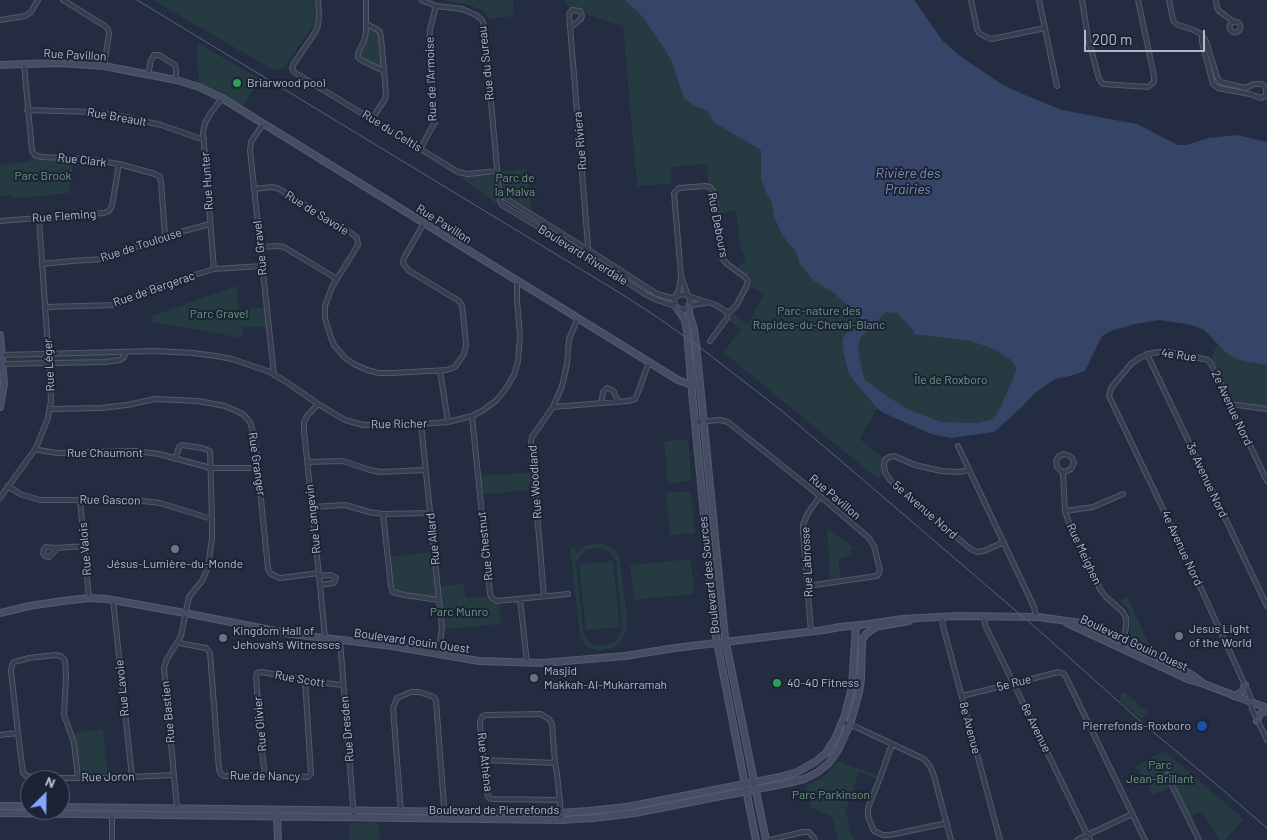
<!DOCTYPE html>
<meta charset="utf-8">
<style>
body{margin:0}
#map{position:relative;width:1267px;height:840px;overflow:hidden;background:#232c40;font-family:Barlow,sans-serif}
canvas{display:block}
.north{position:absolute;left:20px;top:770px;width:50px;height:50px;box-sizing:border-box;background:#1c2335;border:1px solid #595f71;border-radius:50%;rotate:23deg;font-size:14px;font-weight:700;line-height:20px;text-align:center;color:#b4b9ca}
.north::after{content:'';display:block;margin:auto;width:18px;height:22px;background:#86a4fd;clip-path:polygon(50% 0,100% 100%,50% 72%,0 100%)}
.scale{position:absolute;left:1084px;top:30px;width:121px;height:22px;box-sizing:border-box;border:2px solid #b4b9ca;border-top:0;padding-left:6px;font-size:15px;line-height:18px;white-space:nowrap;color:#b4b9ca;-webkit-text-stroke:4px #1c2335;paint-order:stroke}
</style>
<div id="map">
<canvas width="1267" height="840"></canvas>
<div class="north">N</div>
<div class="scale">200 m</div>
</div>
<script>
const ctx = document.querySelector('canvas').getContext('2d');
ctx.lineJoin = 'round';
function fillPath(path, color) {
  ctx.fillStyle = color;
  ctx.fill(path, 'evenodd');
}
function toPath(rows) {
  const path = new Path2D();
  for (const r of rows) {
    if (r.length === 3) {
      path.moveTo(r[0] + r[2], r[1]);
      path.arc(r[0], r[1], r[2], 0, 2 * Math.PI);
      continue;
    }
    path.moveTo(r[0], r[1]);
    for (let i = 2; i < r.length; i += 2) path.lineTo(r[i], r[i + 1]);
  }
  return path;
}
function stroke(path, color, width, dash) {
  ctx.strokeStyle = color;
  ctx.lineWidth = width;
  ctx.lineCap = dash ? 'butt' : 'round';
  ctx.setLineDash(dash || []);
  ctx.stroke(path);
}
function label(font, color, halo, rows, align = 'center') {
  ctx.font = font + ' Barlow,sans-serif';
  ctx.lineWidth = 4;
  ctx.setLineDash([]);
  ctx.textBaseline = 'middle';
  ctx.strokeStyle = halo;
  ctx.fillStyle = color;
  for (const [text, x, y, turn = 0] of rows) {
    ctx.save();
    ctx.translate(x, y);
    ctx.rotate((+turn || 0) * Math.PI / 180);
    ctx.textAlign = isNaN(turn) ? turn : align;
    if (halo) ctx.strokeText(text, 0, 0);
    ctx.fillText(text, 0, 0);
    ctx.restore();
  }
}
fillPath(toPath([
 [153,0,314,0,315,23,284,68,275,71],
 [441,0,513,0,514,16,489,19,484,11,469,5],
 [565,0,657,0,1036,349,997,424,946,430,900,414,853,380,877,408,860,439,885,460,885,472,878,479,723,352,741,330,728,320,734,314,748,324,764,294,751,287,752,280,748,275,737,267,746,260,740,245,736,210,720,213,714,188,708,184,707,164,670,167,672,184,637,186,623,26,571,10],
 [366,24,380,32,384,71,358,57,364,41],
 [197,42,259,79,241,110,199,87],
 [35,155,74,158,69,193,12,199,11,195,0,196,0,165,29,161],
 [527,169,531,210,508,196,503,189,501,171],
 [490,175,494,177,495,197,498,202,496,203,461,178,462,177],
 [237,286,239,310,267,307,269,327,242,327,242,338,151,322,151,316],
 [1217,344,1223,350,1241,361,1267,365,1267,407,1232,401,1211,360],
 [116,355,119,357,118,359,113,360,53,361,53,357,55,356],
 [42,357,44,359,43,361,8,363,6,360,8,358],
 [688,439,692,481,668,483,664,441],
 [700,440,704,453,714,546,711,546],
 [533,472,535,489,480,495,478,476],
 [691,491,695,533,670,535,666,493],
 [827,528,853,547,850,552,853,554,838,559,841,578,830,579],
 [600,543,613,548,617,553,620,560,627,618,626,631,621,642,614,648,599,650,593,649,587,647,580,636,570,548,575,547,576,553,584,546],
 [600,548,610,553,616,561,622,627,620,634,615,642,603,646,596,645,591,643,587,640,584,634,576,562,585,551,589,549],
 [432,552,437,594,436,597,432,597,402,593,396,591,392,585,389,557],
 [691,559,694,594,634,600,630,565],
 [613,561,620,627,586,630,579,564],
 [464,584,466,598,488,596,492,600,499,603,501,624,445,629,441,586],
 [1127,596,1150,646,1149,648,1133,640,1130,637,1130,615,1127,608,1120,601],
 [1123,692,1125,692,1128,696,1135,700,1138,705,1148,711,1148,715,1141,719,1120,701,1120,695],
 [103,729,108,778,78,778,74,743,70,733],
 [1164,751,1244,819,1225,840,1220,840,1201,811,1188,818,1172,786,1153,795,1136,766],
 [838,761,879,776,878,779,859,772,846,810,850,832,855,840,838,840,834,824,831,816,811,808,806,785,818,780,828,772],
 [18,808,30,809,30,810,60,810,60,809,160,811,145,813,2,810],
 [349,823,379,823,380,840,349,840]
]), '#253a41');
fillPath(toPath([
 [625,0,914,0,942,40,960,56,1003,85,1025,95,1062,110,1137,124,1178,145,1187,145,1208,138,1237,135,1267,142,1267,365,1242,361,1233,357,1223,350,1214,340,1203,329,1187,324,1159,320,1135,324,1111,331,1102,336,1085,371,1070,376,1055,379,1035,393,1022,407,994,432,951,438,931,434,884,413,877,408,853,380,848,371,844,354,842,340,846,333,860,328,862,320,857,314,834,293,814,281,800,264,796,252,782,235,774,216,771,200,766,192,761,179,761,150,715,123,707,111,695,106,684,98,671,60,666,51,642,16],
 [886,312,897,313,913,330,914,334,971,341,994,349,1011,360,1016,368,1016,372,1000,408,994,419,977,423,941,422,907,409,878,390,864,379,858,350,860,338]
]), '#364467');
const street = toPath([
 [63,0,105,26,108,29,109,34,104,66],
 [318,0,319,16,318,25,316,31,293,65,292,68,294,72,458,172,468,174,497,171],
 [366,0,366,32,364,41,358,53,358,57,361,60,384,71],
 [421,0,436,6,462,9,476,15,482,20,484,25,500,201,502,205,592,259,645,294,657,300,672,305,677,308],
 [971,0,977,29,979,33,986,37,992,39,1045,28],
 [1039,0,1057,86],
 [1082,0,1088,38,1099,79,1103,84,1148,87,1154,82,1154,76,1138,0],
 [1169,0,1173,20,1176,24,1196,31,1202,35,1206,41,1217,77,1220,82,1246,88,1254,84,1262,84,1266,88,1266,93,1265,96,1261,98,1250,94,1218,88,1213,84,1202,42,1202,35],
 [1216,0,1217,8,1219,11,1234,22],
 [0,20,25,16,31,12,38,0],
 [1235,27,5.5],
 [366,24,376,29,380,32,381,37,386,93,385,99,372,119],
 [571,27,581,19,582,16,580,11,572,10,569,14,588,246,588,249,585,255],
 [24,64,32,151,35,155,42,157,87,159,119,164,155,174,160,177,161,182,165,236],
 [148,75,151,60,154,55,159,55,175,65,176,70,176,80],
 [27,110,92,112,126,117,161,125,204,140],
 [263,124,251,142,250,150,274,375],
 [420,149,435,122,429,41,430,29,436,6],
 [705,186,710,187,713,191,717,215,722,258,727,264,745,277,748,281,746,287,736,306,730,312,725,311,716,305,688,296,681,276,674,193,679,188,705,186],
 [254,189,272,187,279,189,350,232,357,238,358,245,355,250,332,287,325,306,325,318,331,338,334,345,345,358,354,364,367,370,379,373,393,373,447,370,455,367,464,354,466,344,463,314,462,306,459,301,408,270,403,263,404,258,424,223],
 [499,193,505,198,609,263,657,294,671,298,675,297,681,294,686,295,689,297,690,301,689,306],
 [0,221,104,213,109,211,112,206,119,164],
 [260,247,278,246,284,247,337,279],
 [42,264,72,261,105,259,165,236,210,224],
 [214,269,203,132,205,123,210,114,222,98],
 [681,277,679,289,674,300,675,305,677,308,684,310,692,305,705,303],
 [45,307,115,305,158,286,214,269,262,266],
 [710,341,727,318,728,312],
 [1147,354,1267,606],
 [2,355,154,351,193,353,216,356,232,359,270,372,288,383,318,404,345,420,363,425,421,424,448,422,472,416,482,411,497,400,506,388,514,375,518,361,520,336,517,300,517,280],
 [3,364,106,362,120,360,124,357,126,352],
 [440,371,448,422],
 [601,403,603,392,607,388,612,390,614,392,618,402],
 [318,404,307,416,304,422,304,431,320,585,325,638],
 [1230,404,1267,409],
 [553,407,628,401,635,399,637,395,649,362],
 [50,409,101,408,127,405,155,399,198,401,225,406,243,414,250,422,255,439,268,569,271,574,280,578,319,573],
 [472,416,490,594,492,598,497,601,568,594],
 [695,422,720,420,728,422,820,496,869,538,874,546,880,570,879,573,877,576,807,586],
 [421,424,442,629,438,654],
 [958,446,1034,607,1036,617],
 [36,448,38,450,57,453,136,451,159,454,211,468,258,468],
 [1064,454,1070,456,1072,458,1074,463,1071,469,1063,473,1057,467,1056,461,1059,456,1064,454],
 [175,459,179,447,182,445,202,448,210,451,212,519,212,538,208,567,202,581,189,597,181,636,167,659,164,668,177,808],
 [307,462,343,461,370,470,380,472,426,470],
 [969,470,960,472,941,471,915,465,894,456,889,457,885,460,884,465,885,472,890,480,907,497,972,550,978,552,984,551,1004,542],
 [1063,473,1065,511,1068,520,1100,589,1105,596,1122,611,1126,618,1126,627,1122,648],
 [1267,481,1211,364,1208,360,1204,359,1169,352,1159,352,1152,353,1141,357,1131,364,1111,388,1109,396,1198,582,1245,685,1250,696,1252,709,1267,740],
 [8,486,20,494,40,500,134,500,160,503,212,519],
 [0,498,36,448,48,418,51,401,49,364,39,218],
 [80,500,89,598],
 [312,507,345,505,369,512,383,514,430,513],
 [1065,511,1093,507,1123,494],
 [383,514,391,587,393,592,404,595,439,600],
 [56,548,55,551,49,557,45,556,43,553,44,549,46,547,55,548,85,546],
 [319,576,331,575,336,578,334,583,320,585],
 [544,596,531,442,532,437,553,407,562,386,567,364,569,339,578,318],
 [520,599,527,663],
 [113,600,132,777],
 [984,616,985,625,1090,840],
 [942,617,943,626,1000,840],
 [811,632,803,532,803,525,808,513,820,496],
 [340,640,354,818],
 [178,642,184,644,206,648,210,653,219,770,221,774,224,776,265,775,308,777,311,774,305,680],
 [962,696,1059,672,1062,673,1065,675,1145,840],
 [842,722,856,727,924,759,930,766,934,776,951,840],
 [0,735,18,733],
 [892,744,880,778,868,808,868,817,874,831,883,835,890,835,947,823],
 [483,760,555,763],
 [265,775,261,744,256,676,257,673,261,672,325,683,343,685],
 [1167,775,1199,840],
 [78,778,74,743,64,715,66,677,65,660,61,656,55,655,29,658,14,662,12,665,11,671,18,733,23,773,27,776,37,778,108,778,174,775],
 [559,800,492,799,489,798,487,793,480,725,480,721,483,716,486,715,541,714,549,719,552,724,555,763,557,774,560,802,561,820],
 [401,812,393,708,397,698,411,692,419,692,434,697,436,701,445,819],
 [112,840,112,815],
 [770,840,803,832,809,832,814,838,815,840],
 [1077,840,1132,814]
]);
const secondary = toPath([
 [0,65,24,64,60,63,104,66,176,80,199,87,222,98,678,380,689,384,699,384],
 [689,306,689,313,694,329,696,344,725,638,766,840],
 [677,308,685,320,687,331,692,392,716,637,756,840],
 [0,335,4,384,0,407],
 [0,613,29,606,63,601,89,598,107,599,190,614,291,634,392,646,479,661,542,663,625,656,675,648,824,630,840,627,869,624,902,619,957,616,1038,617,1081,623,1096,628,1170,663,1192,675,1204,684],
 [1067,623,1190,680,1204,684,1267,708],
 [881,626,909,621],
 [1234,696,1242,692,1245,685],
 [1257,721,1260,714,1267,710],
 [0,806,30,806],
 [60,807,560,813,588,811,627,807,780,777,797,772,815,762,826,753,835,739,845,715,852,687,856,626],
 [0,813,561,820,594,818,635,813,788,783,804,779,818,772,829,763,838,750,850,724,859,693,861,679,862,640,866,634,876,627],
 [277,815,278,840]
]);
stroke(street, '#52596a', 6);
stroke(secondary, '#52596a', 8);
stroke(street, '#373e4f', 4);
stroke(secondary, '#454c63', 5.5);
stroke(toPath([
 [137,0,620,293,660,319,702,349,782,411,861,478,1043,634,1147,727,1217,785,1267,828]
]), '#596177', 1);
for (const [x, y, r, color] of [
 [237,83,5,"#2e9e5b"],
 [175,549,5,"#6b7280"],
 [1179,636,5,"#6b7280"],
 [223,638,5,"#6b7280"],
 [534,678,5,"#6b7280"],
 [777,683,5,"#2e9e5b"],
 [1202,726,6,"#1a4fb4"]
]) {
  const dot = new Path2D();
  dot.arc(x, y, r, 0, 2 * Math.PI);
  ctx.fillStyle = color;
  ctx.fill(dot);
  stroke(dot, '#1c2335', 2);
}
label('12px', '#b4b9ca', '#1c2335', [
 ["Rue Pavillon",75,55,3],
 ["Rue du Sureau",486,63,-96],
 ["Rue de l'Armoise",431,79,-92],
 ["Rue Breault",117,117,10],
 ["Rue du Celtis",392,131,32],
 ["Rue Riviera",580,141,-95],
 ["Rue Clark",82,160,6],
 ["Rue Hunter",207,181,-94],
 ["Rue de Savoie",317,213,32],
 ["Rue Fleming",64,216,-4],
 ["Rue Pavillon",444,224,32],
 ["Rue Debours",718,225,79],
 ["Rue de Toulouse",141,245,-18],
 ["Rue Gravel",260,248,-96],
 ["Boulevard Riverdale",583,255,32],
 ["Rue de Bergerac",154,289,-19],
 ["4e Rue",1179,355,8],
 ["Rue Léger",49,365,-93],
 ["2e Avenue Nord",1232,408,65],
 ["Rue Richer",399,424,-1],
 ["Rue Chaumont",105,453],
 ["Rue Granger",257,464,82],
 ["3e Avenue Nord",1207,480,65],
 ["Rue Woodland",535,482,-94],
 ["Rue Pavillon",835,497,40],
 ["Rue Gascon",110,500,1],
 ["5e Avenue Nord",925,510,41],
 ["Rue Langevin",313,519,-96],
 ["Rue Allard",433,539,-96],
 ["Rue Chestnut",485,546,-96],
 ["4e Avenue Nord",1182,548,65],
 ["Rue Valois",85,549,-95],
 ["Rue Meighen",1084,554,65],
 ["Rue Labrosse",807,562,-93],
 ["Boulevard des Sources",709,575,-96],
 ["Boulevard Gouin Ouest",412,641,8],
 ["Boulevard Gouin Ouest",1134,643,25],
 ["Rue Scott",300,679,10],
 ["5e Rue",1014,683,-14],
 ["Rue Lavoie",122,688,-96],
 ["Rue Bastien",168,712,-95],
 ["Rue Olivier",260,724,-95],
 ["8e Avenue",970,728,75],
 ["6e Avenue",1036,728,64],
 ["Rue Dresden",347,729,-95],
 ["Rue Athéna",485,762,83],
 ["Rue de Nancy",265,776,1],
 ["Rue Joron",108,777,-1],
 ["Boulevard de Pierrefonds",494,810]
]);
label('12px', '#b4b9ca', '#1c2335', [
 ["Briarwood pool",247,83],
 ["Jésus-Lumière-du-Monde",175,564,"center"],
 ["Jesus Light",1189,629],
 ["of the World",1189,643],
 ["Kingdom Hall of",233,631],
 ["Jehovah's Witnesses",233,645],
 ["Masjid",544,671],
 ["Makkah-Al-Mukarramah",544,685],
 ["40-40 Fitness",787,683],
 ["Pierrefonds-Roxboro",1191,726,"right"]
], 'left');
label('12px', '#699c7c', '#1c2335', [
 ["Parc Brook",43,176],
 ["Parc de",515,178],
 ["la Malva",515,192],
 ["Parc-nature des",819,311],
 ["Rapides-du-Cheval-Blanc",819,325],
 ["Parc Gravel",219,314],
 ["Île de Roxboro",951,380],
 ["Parc Munro",459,612],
 ["Parc",1160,765],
 ["Jean-Brillant",1160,779],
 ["Parc Parkinson",831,795]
]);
label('italic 14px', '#7a8bb3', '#1c2335', [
 ["Rivière des",908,173],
 ["Prairies",908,189]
]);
</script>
